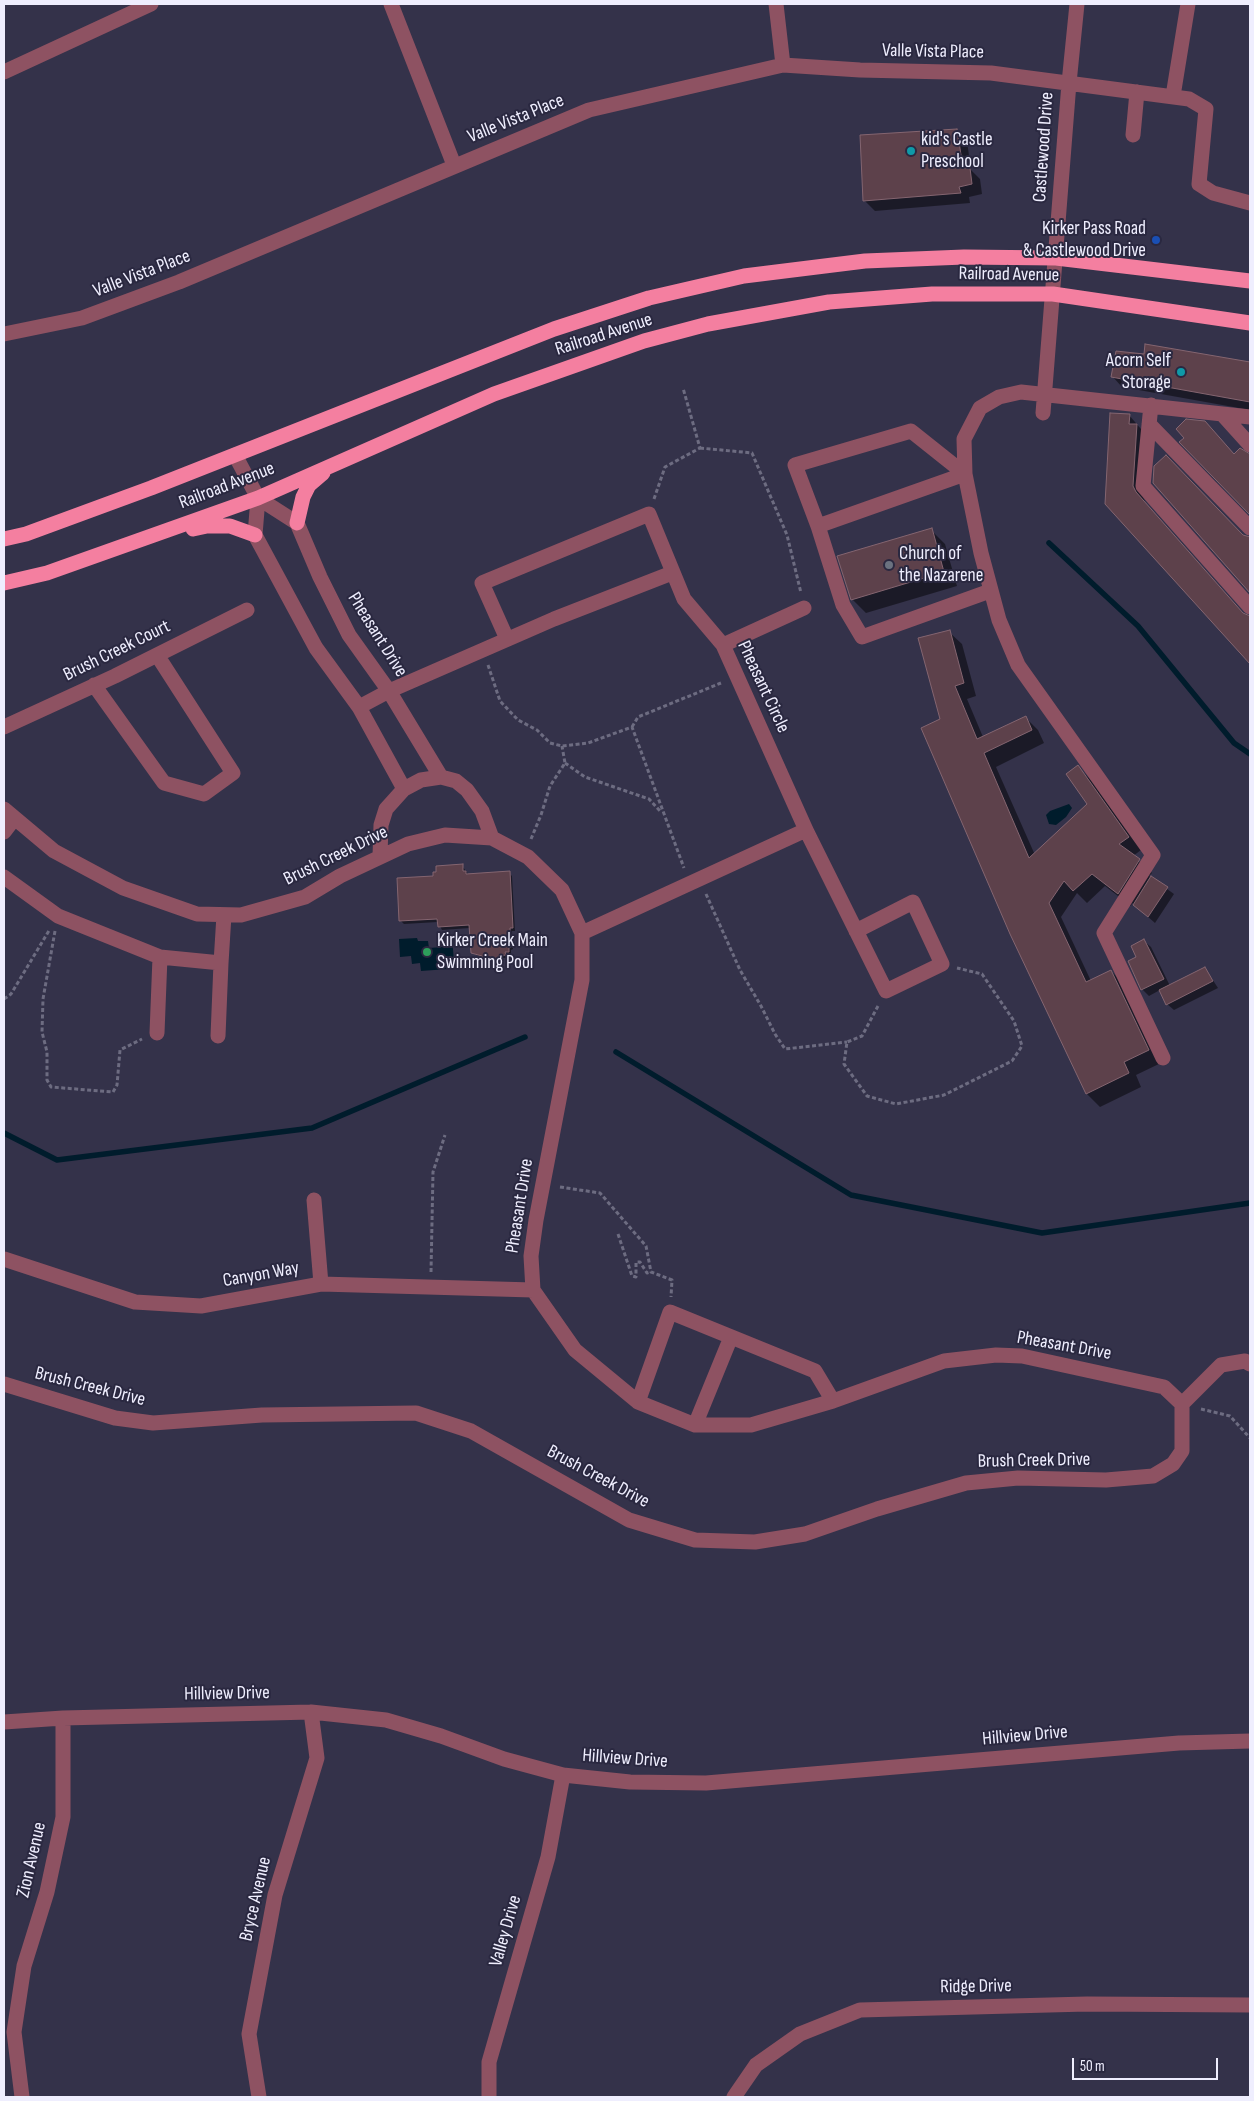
<!DOCTYPE html>
<style>
body{margin:0}
#map{position:relative;width:1254px;height:2101px;overflow:hidden;background:#34324a;font-family:"Sofia Sans Condensed",sans-serif}
canvas{display:block}
.frame{position:absolute;inset:0;border:5px solid #efeefe;pointer-events:none}
.scale{position:absolute;left:1072px;top:2058px;width:146px;height:22px;box-sizing:border-box;border:2px solid #efeefe;border-top:0;padding-left:6px;font-size:15px;line-height:18px;white-space:nowrap;color:#efeefe;-webkit-text-stroke:4px #2a2840;paint-order:stroke}
</style>
<div id="map">
<canvas width="1254" height="2101"></canvas>
<div class="frame"></div>
<div class="scale">50 m</div>
</div>
<script>
const ctx = document.querySelector('canvas').getContext('2d');
ctx.lineJoin = 'round';
function fillPath(path, color) {
  ctx.fillStyle = color;
  ctx.fill(path, 'evenodd');
}
function toPath(rows) {
  const path = new Path2D();
  for (const r of rows) {
    path.moveTo(r[0], r[1]);
    for (let i = 2; i < r.length; i += 2) path.lineTo(r[i], r[i + 1]);
  }
  return path;
}
function stroke(path, color, width, dash) {
  ctx.strokeStyle = color;
  ctx.lineWidth = width;
  ctx.lineCap = dash ? 'butt' : 'round';
  ctx.setLineDash(dash || []);
  ctx.stroke(path);
}
function label(font, color, halo, rows, align = 'center') {
  ctx.font = font + ' "Sofia Sans Condensed",sans-serif';
  ctx.lineWidth = 4;
  ctx.setLineDash([]);
  ctx.textBaseline = 'middle';
  ctx.strokeStyle = halo;
  ctx.fillStyle = color;
  for (const [text, x, y, turn = 0] of rows) {
    ctx.save();
    ctx.translate(x, y);
    ctx.rotate((+turn || 0) * Math.PI / 180);
    ctx.textAlign = isNaN(turn) ? turn : align;
    if (halo) ctx.strokeText(text, 0, 0);
    ctx.fillText(text, 0, 0);
    ctx.restore();
  }
}
fillPath(toPath([
 [1069,804,1072,808,1066,817,1056,825,1049,824,1046,815,1050,811],
 [417,938,418,941,428,941,429,948,442,947,442,940,452,939,454,960,447,961,448,969,421,971,420,963,412,964,411,956,400,957,399,939]
]), '#001c2c');
fillPath(toPath([
 [957,130,967,141,971,170,980,179,982,194,969,197,970,203,875,211,865,201],
 [1146,346,1250,364,1250,410,1122,387,1112,376,1145,355],
 [1129,415,1147,436,1143,497,1146,504,1245,616,1250,617,1250,662,1106,503],
 [1181,442,1234,455,1250,455,1250,513],
 [1154,482,1243,536,1250,538,1250,591],
 [931,530,945,544,957,586,866,613,852,599],
 [949,632,962,644,976,696,967,699,983,737,1025,717,1038,730,1044,743,996,767,1035,855,1089,804,1078,767,1091,780,1141,850,1133,856,1152,873,1149,876,1174,894,1155,923,1132,903,1131,906,1105,886,1087,903,1077,893,1061,917,1091,981,1111,971,1124,984,1161,1063,1136,1075,1141,1087,1100,1107,1087,1094,1011,933,942,719],
 [462,866,469,875,509,873,512,876,515,931,512,931,513,949,511,950,511,955,508,955,508,958,502,958,502,967,486,968,483,965,483,958,472,953,470,928,442,930,438,922,404,924,401,921,435,877],
 [1144,941,1151,947,1170,986,1205,968,1218,988,1174,1010,1167,1004,1160,990,1149,996,1142,989,1138,958]
]), '#0007');
stroke(toPath([
 [1049,543,1138,626,1234,743,1250,754],
 [616,1052,851,1195,1042,1233,1250,1203],
 [4,1133,57,1160,312,1128,525,1037]
]), '#001c2c', 5.5);
const building = toPath([
 [957,129,963,168,970,168,972,184,959,187,961,193,863,201,860,135,957,129],
 [1145,344,1250,362,1250,402,1111,377,1116,351,1144,354,1145,344],
 [1110,413,1130,414,1129,424,1137,424,1133,486,1136,492,1243,613,1250,616,1250,664,1105,504,1110,413],
 [1186,419,1205,421,1234,454,1240,448,1250,454,1250,515,1179,442,1184,438,1176,429,1186,419],
 [1166,455,1243,535,1250,537,1250,593,1153,483,1154,466,1166,455],
 [932,528,944,572,851,600,837,556,932,528],
 [950,630,964,683,955,686,977,739,1026,716,1032,730,984,753,1029,858,1087,804,1066,774,1078,765,1129,837,1119,844,1140,859,1118,894,1092,874,1073,891,1064,881,1049,903,1086,982,1111,970,1149,1050,1124,1062,1129,1073,1086,1094,1010,934,921,728,940,719,918,638,950,630],
 [463,864,463,871,466,871,466,874,510,871,513,928,510,928,511,947,509,947,509,952,505,952,506,955,499,956,499,964,482,965,482,956,471,953,469,925,438,927,437,919,399,921,397,878,433,876,433,872,436,872,436,866,463,864],
 [1151,876,1168,887,1148,917,1133,905,1151,876],
 [1144,939,1164,979,1141,990,1128,961,1136,957,1131,946,1144,939],
 [1205,967,1213,981,1166,1005,1159,990,1205,967]
]);
fillPath(building, '#5d414b');
stroke(building, '#846570', 1);
stroke(toPath([
 [700,448,752,453,787,535,801,593],
 [654,499,665,467,700,448,683,388],
 [488,665,500,701,518,720,537,730,550,743,562,746,588,743,632,727,684,868],
 [632,727,638,717,721,683],
 [565,763,585,777,649,799,661,812],
 [531,839,541,815,550,786,565,763,562,746],
 [706,894,740,970,761,1006,775,1034,785,1049,847,1042],
 [55,931,43,999,42,1032,47,1052,47,1080,51,1087,113,1092,117,1085,120,1050,142,1039],
 [4,999,11,994,50,929],
 [878,1006,862,1036,847,1042,844,1064,867,1096,896,1104,944,1095,1012,1061,1022,1046,1014,1021,982,974,957,968],
 [560,1187,600,1193,646,1246,651,1272,672,1280,671,1297],
 [618,1234,632,1276,636,1277,636,1262,640,1262,647,1273,651,1272],
 [431,1272,433,1172,445,1135],
 [1201,1409,1230,1416,1250,1438]
]), '#6d6c81', 3, [4, 2.5]);
stroke(toPath([
 [391,4,454,165],
 [776,4,783,65],
 [4,72,151,4],
 [1173,96,1188,4],
 [1133,135,1137,92],
 [4,334,82,318,179,282,589,110,783,65,860,70,991,73,1189,99,1206,109,1199,184,1213,193,1250,203],
 [1151,405,1143,486,1250,607],
 [1043,413,1069,83,1077,4],
 [1222,414,1250,445],
 [1149,424,1250,528],
 [911,431,965,474,818,526,795,465,911,431],
 [235,455,258,498,297,523,320,577,349,635,389,691,441,777],
 [258,498,255,535,316,648,359,707,404,789],
 [818,526,843,605,862,637,990,591],
 [507,639,482,583,649,514,684,599,723,645,806,830,886,991,942,964,913,902,856,931],
 [723,645,804,608],
 [94,685,164,783,204,794,233,773,157,655],
 [359,707,389,691,554,619,672,573],
 [4,727,115,676,247,610],
 [4,809,54,851,123,888,197,914,241,915,305,897,340,876,408,844,445,835,492,838,528,857,562,890,582,933,582,980,536,1220,531,1256,533,1290,575,1350,638,1402,695,1425,751,1425,833,1401,944,1361,996,1355,1022,1356,1164,1387,1182,1404],
 [4,832,14,819],
 [380,856,381,825,386,809,404,789,421,780,441,777,456,781,467,790,482,811,492,838],
 [4,877,58,916,160,957,221,963,224,915],
 [582,933,806,830],
 [157,1033,160,957],
 [218,1036,221,963],
 [1163,1058,1104,933,1153,855,1018,665,999,620,981,553,965,474,964,439,980,408,999,397,1021,392,1250,417],
 [314,1200,321,1284],
 [4,1259,135,1302,201,1306,321,1284,533,1290],
 [4,1384,115,1418,153,1423,262,1415,416,1413,471,1431,629,1520,695,1540,755,1542,805,1534,877,1509,966,1483,1018,1478,1106,1480,1153,1476,1173,1464,1182,1451,1182,1404],
 [638,1402,670,1312,815,1371,833,1401],
 [1182,1404,1221,1365,1245,1361,1250,1364],
 [695,1425,731,1337],
 [4,1722,63,1718,311,1712,386,1720,441,1736,504,1759,563,1775,630,1782,706,1783,1179,1743,1250,1741],
 [22,2097,14,2032,24,1966,47,1892,63,1817,63,1718],
 [259,2097,249,2034,275,1895,317,1758,311,1712],
 [489,2097,489,2062,548,1857,563,1775],
 [734,2097,756,2065,800,2034,860,2010,1087,2004,1250,2005]
]), '#8e5262', 15);
stroke(toPath([
 [297,523,303,497,309,485,323,473],
 [193,529,207,526,230,526,255,535],
 [4,539,26,534,151,488,554,329,649,298,744,276,865,261,964,257,1056,258,1250,281],
 [4,583,47,573,258,498,494,394,644,341,708,324,829,302,932,294,1053,294,1250,323]
]), '#f47fa0', 15);
for (const [x, y, r, color] of [
 [911,151,5,"#0f9aa8"],
 [1156,240,5,"#1a4fb4"],
 [1181,372,5,"#0f9aa8"],
 [889,565,5,"#6b7280"],
 [427,952,5,"#2e9e5b"]
]) {
  const dot = new Path2D();
  dot.arc(x, y, r, 0, 2 * Math.PI);
  ctx.fillStyle = color;
  ctx.fill(dot);
  stroke(dot, '#2a2840', 2);
}
label('19px', '#efeefe', '#2a2840', [
 ["Valle Vista Place",933,52,1],
 ["Valle Vista Place",516,119,-22],
 ["Castlewood Drive",1044,147,-86],
 ["Valle Vista Place",142,274,-21],
 ["Railroad Avenue",1009,275,1],
 ["Railroad Avenue",604,335,-18],
 ["Railroad Avenue",227,486,-21],
 ["Pheasant Drive",377,635,58],
 ["Brush Creek Court",117,651,-26],
 ["Pheasant Circle",763,687,65],
 ["Brush Creek Drive",336,856,-26],
 ["Pheasant Drive",520,1206,-81],
 ["Canyon Way",261,1275,-10],
 ["Pheasant Drive",1064,1346,10],
 ["Brush Creek Drive",90,1387,14],
 ["Brush Creek Drive",1034,1461,-1],
 ["Brush Creek Drive",598,1477,28],
 ["Hillview Drive",227,1694,-1],
 ["Hillview Drive",1025,1736,-5],
 ["Hillview Drive",625,1759,4],
 ["Zion Avenue",32,1860,-77],
 ["Bryce Avenue",256,1899,-77],
 ["Valley Drive",506,1931,-74],
 ["Ridge Drive",976,1987,-1]
]);
label('19px', '#efeefe', '#2a2840', [
 ["kid's Castle",921,140],
 ["Preschool",921,162],
 ["Kirker Pass Road",1146,229,"right"],
 ["& Castlewood Drive",1146,251,"right"],
 ["Acorn Self",1171,361,"right"],
 ["Storage",1171,383,"right"],
 ["Church of",899,554],
 ["the Nazarene",899,576],
 ["Kirker Creek Main",437,941],
 ["Swimming Pool",437,963]
], 'left');
</script>
